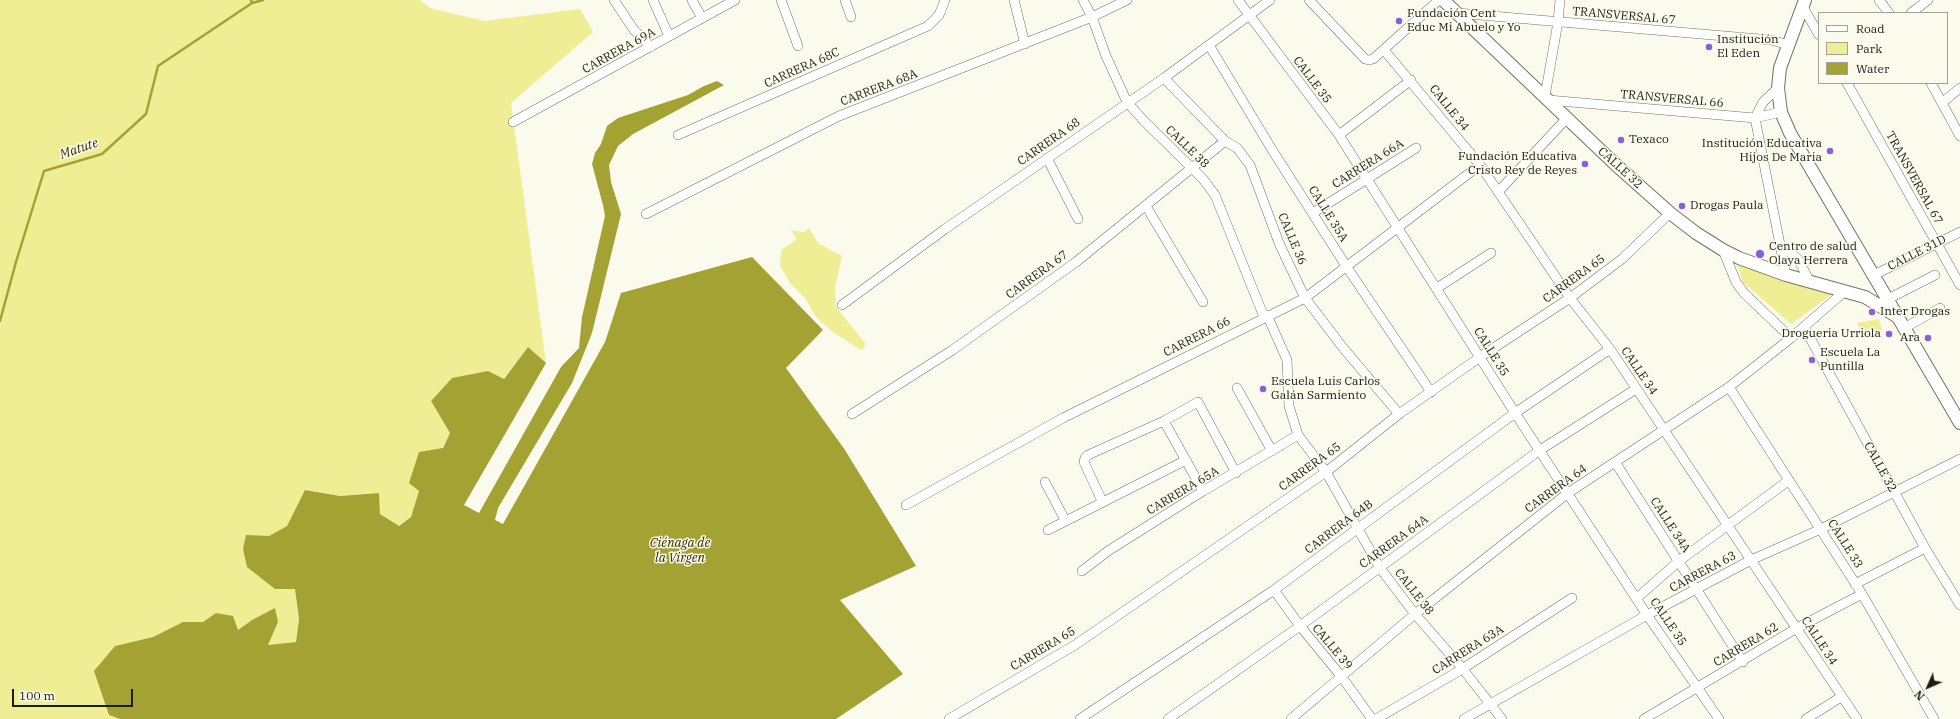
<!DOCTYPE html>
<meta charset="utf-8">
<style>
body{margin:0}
#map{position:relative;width:1960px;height:719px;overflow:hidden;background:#fafaed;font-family:"IBM Plex Serif",serif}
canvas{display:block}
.legend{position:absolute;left:1818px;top:12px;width:130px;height:72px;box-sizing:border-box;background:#fafaed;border:1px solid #a1a197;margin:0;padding:5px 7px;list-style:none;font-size:12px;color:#1c1c17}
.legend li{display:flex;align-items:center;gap:8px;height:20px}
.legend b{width:20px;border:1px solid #a1a197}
.north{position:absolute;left:1908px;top:667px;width:40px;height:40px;-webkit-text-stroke:3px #fafaed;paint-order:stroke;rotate:225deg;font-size:11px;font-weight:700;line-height:16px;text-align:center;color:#1c1c17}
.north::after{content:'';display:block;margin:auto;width:14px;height:18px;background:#1c1c17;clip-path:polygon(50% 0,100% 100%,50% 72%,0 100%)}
.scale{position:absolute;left:12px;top:689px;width:121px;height:18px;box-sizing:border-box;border:2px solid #1c1c17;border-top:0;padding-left:5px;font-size:12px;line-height:14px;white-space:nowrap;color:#1c1c17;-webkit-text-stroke:3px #fafaed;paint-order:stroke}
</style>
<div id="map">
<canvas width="1960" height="719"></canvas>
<ul class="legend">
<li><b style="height:5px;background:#fff"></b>Road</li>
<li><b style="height:11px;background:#efee94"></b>Park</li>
<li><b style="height:11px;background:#a5a234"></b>Water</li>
</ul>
<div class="north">N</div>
<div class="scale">100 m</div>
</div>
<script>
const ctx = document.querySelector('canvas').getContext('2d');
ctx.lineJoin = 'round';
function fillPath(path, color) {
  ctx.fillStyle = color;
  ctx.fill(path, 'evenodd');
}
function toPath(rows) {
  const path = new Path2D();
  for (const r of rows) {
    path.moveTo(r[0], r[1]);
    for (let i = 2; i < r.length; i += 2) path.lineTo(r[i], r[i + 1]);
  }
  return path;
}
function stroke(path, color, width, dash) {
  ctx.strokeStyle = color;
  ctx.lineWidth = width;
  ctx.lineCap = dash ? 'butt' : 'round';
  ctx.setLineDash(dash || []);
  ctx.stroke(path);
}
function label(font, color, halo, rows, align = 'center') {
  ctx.font = font + ' "IBM Plex Serif",serif';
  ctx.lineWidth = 3;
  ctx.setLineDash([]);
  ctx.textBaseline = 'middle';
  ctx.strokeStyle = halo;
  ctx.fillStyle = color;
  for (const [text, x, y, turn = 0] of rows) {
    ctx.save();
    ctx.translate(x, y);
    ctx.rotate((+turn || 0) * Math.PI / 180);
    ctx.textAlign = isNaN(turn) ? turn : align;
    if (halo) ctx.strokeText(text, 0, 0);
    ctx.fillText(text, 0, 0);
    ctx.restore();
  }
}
fillPath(toPath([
 [0,0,420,0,430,8,484,21,580,9,593,32,511,103,546,363,528,347,503,379,452,378,431,401,450,433,420,491,411,517,398,526,380,514,379,493,340,496,305,490,287,526,269,536,295,589,299,619,296,642,268,645,278,622,252,620,238,630,216,613,203,622,183,622,153,637,115,646,109,715,120,719,0,719],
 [809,228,818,243,842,256,835,287,836,307,865,343,864,348,861,350,833,332,816,317,805,298,790,283,780,266,781,250,797,239,791,230,804,232],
 [1736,262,1834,293,1791,324,1743,282],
 [1879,319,1882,330,1864,338,1857,323]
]), '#efee94');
fillPath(toPath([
 [717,81,724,85,633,134,618,146,609,165,611,182,621,214,592,333,572,383,498,508,495,520,503,524,605,342,621,293,752,257,823,330,786,368,845,450,916,566,840,600,903,674,836,719,120,719,109,715,94,671,115,646,153,637,183,622,203,622,216,613,233,616,238,630,252,620,275,608,278,622,268,645,296,642,299,619,295,589,275,589,247,567,243,549,246,535,269,536,287,526,305,490,340,496,379,493,380,514,399,526,411,517,419,491,409,483,419,452,443,448,450,433,431,401,452,378,488,371,504,379,528,347,546,363,464,505,479,513,561,367,579,348,582,317,605,216,603,205,592,164,595,153,601,144,607,126,618,118,688,95,704,86]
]), '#a5a234');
stroke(toPath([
 [252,3,263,0],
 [0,321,16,262,44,171,102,154,146,114,158,66,252,3,251,0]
]), '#a5a234', 2.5);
const street = toPath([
 [614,0,634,30,651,47],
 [653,0,669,36],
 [692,0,702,18],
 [781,0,798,46],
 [845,0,851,17],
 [1014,0,1025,44],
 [1083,0,1092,17,1106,56,1127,102,1144,121,1203,179,1215,195,1264,317],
 [1238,0,1339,135,1515,413,1647,615,1719,719],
 [1309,0,1365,59,1369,60,1373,59,1439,0],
 [1879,0,1889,13],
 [1803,7,1819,35],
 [1457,13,1771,40,1789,45],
 [1911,13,1928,0],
 [1209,45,1271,148,1346,266,1431,392],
 [1384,50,1480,165,1570,298,1610,349,1857,719],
 [1164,78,1225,141,1237,148,1250,165,1279,243,1305,298,1344,349,1399,414],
 [1847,83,1960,285],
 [1931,83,1960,136],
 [1778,88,1763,102,1755,118,1786,275],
 [1545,96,1558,22,1560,0],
 [1548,100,1755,118,1781,112],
 [1943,102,1960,88],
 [513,122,735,0],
 [678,135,928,26,939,15,945,0],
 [1339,135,1411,80],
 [1047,158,1078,219],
 [1498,192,1567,118],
 [1146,206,1203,302],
 [1313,213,1416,148],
 [646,214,839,116,1092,17,1127,0],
 [1779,243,1798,259,1810,282],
 [1723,250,1736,282,1744,293,1791,338],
 [1874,275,1960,232],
 [1437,288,1491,253],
 [1888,299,1935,275],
 [842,305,945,229,1164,78,1270,0],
 [1267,315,1287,360,1289,406,1298,435,1326,472,1380,568,1415,614,1462,668,1502,719],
 [1804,327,1925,548,1960,605],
 [1904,328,1940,308],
 [1729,387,1862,594,1934,719],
 [1237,388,1272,451],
 [852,414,951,351,1076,262,1225,141],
 [1164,421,1203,491],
 [1615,462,1743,662],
 [1045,482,1065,520],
 [1102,501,1084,462,1085,458,1088,455,1164,421,1198,402,1236,473],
 [906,505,1063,418,1305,298,1480,165],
 [1048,530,1186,460],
 [1082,571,1108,551,1203,491,1298,435],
 [1855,584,1925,548],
 [1274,590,1300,626,1341,676,1372,719],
 [1637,598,1679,561,1788,481],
 [949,719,1075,645,1326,472,1399,414,1480,357,1570,298,1622,259,1670,213],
 [1080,719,1274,590,1515,413,1610,349],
 [1168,719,1300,626,1540,450,1636,389],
 [1291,719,1415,614,1568,493,1729,387,1791,338,1845,291],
 [1376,719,1459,671,1572,598],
 [1464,719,1647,615,1751,560,1821,529,1960,459],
 [1644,719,1797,628,1862,594],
 [1806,719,1841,697]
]);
const secondary = toPath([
 [1443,0,1616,165,1670,213,1696,233,1723,250,1739,258,1786,275,1865,297,1898,317],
 [1805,0,1780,68,1778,88,1781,112,1790,133,1960,423]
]);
stroke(street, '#737368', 10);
stroke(secondary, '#737368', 14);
stroke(street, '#fff', 9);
stroke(secondary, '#fff', 12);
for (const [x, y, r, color] of [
 [1399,21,4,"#8a60da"],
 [1709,47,4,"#8a60da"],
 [1621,140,4,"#8a60da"],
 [1830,151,4,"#8a60da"],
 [1585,164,4,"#8a60da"],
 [1682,206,4,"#8a60da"],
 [1760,254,5,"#8a60da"],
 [1872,312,4,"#8a60da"],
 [1889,334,4,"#8a60da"],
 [1928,338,4,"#8a60da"],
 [1812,360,4,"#8a60da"],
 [1263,389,4,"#8a60da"]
]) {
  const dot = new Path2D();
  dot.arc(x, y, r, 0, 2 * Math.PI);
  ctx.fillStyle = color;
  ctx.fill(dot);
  stroke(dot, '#fafaed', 1.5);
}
label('12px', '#1c1c17', '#fafaed', [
 ["Fundación Cent",1407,14],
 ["Educ Mi Abuelo y Yo",1407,28],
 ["Institución",1717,40],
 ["El Eden",1717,54],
 ["Texaco",1629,140],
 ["Institución Educativa",1822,144,"right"],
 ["Hijos De Maria",1822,158,"right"],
 ["Fundación Educativa",1577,157,"right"],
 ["Cristo Rey de Reyes",1577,171,"right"],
 ["Drogas Paula",1690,206],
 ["Centro de salud",1769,247],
 ["Olaya Herrera",1769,261],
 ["Inter Drogas",1880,312],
 ["Drogueria Urriola",1881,334,"right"],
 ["Ara",1920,338,"right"],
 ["Escuela La",1820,353],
 ["Puntilla",1820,367],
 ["Escuela Luis Carlos",1271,382],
 ["Galán Sarmiento",1271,396]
], 'left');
label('12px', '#1c1c17', '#fafaed', [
 ["TRANSVERSAL 67",1624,16,5],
 ["CARRERA 69A",619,51,-29],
 ["CARRERA 68C",802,68,-24],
 ["CALLE 35",1312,80,53],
 ["CARRERA 68A",879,88,-21],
 ["TRANSVERSAL 66",1672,99,5],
 ["CALLE 34",1449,108,51],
 ["CARRERA 68",1049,142,-35],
 ["CALLE 38",1187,147,44],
 ["CARRERA 66A",1368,164,-32],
 ["CALLE 32",1620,168,42],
 ["TRANSVERSAL 67",1914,178,61],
 ["CALLE 35A",1328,214,58],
 ["CALLE 36",1292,239,67],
 ["CALLE 31D",1917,253,-27],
 ["CARRERA 67",1037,275,-36],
 ["CARRERA 65",1574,279,-36],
 ["CARRERA 66",1197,337,-27],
 ["CALLE 35",1491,352,58],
 ["CALLE 34",1639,371,56],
 ["CARRERA 65",1310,467,-36],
 ["CALLE 32",1880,467,61],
 ["CARRERA 64",1556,489,-36],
 ["CARRERA 65A",1183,491,-31],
 ["CALLE 34A",1670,525,57],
 ["CARRERA 64B",1339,527,-37],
 ["CARRERA 64A",1394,542,-36],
 ["CALLE 33",1845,544,58],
 ["CARRERA 63",1703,572,-28],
 ["CALLE 38",1414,592,52],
 ["CALLE 35",1668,622,56],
 ["CALLE 34",1819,641,57],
 ["CARRERA 62",1746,645,-31],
 ["CALLE 39",1332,647,50],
 ["CARRERA 65",1043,649,-31],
 ["CARRERA 63A",1468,650,-32]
]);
label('italic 13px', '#2f2e00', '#fafaed', [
 ["Matute",79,149,-19],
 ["Ciénaga de",680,543],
 ["la Virgen",680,558]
]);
</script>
